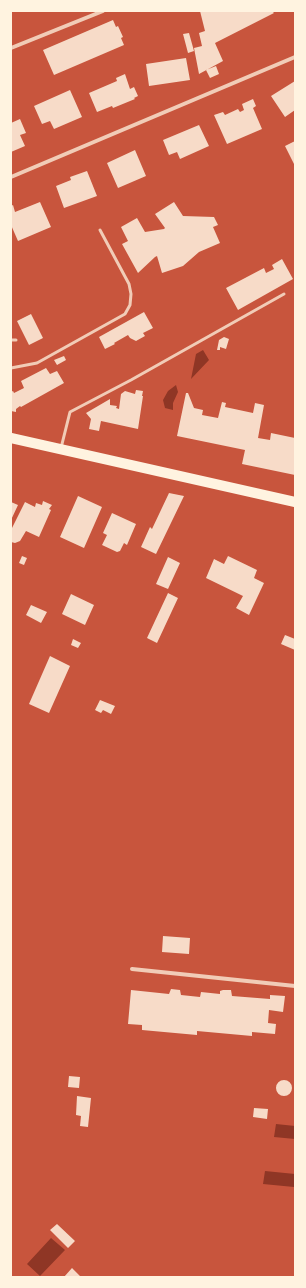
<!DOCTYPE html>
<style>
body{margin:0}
#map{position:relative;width:306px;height:1288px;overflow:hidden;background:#c8553d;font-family:Poppins,sans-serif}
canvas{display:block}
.frame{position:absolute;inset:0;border:12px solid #fff3e0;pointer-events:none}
</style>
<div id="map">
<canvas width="306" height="1288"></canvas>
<div class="frame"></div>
</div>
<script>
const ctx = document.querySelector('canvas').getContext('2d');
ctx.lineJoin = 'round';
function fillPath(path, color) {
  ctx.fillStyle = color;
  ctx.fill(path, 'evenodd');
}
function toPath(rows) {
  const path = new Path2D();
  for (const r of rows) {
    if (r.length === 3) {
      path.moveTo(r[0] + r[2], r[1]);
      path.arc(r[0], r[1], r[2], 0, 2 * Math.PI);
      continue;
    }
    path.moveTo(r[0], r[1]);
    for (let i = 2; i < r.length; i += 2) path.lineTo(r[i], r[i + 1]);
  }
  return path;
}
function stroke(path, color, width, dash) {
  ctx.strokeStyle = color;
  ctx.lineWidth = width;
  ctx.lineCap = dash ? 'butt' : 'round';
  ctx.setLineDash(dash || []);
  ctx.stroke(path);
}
fillPath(toPath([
 [203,350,209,360,191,379,196,354],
 [176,385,178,392,173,403,173,410,165,408,163,400,168,391],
 [276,1124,295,1126,295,1139,274,1137],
 [265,1171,295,1174,294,1187,263,1184],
 [51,1238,65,1250,40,1276,27,1264]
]), '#8f3625');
fillPath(toPath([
 [200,11,272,11,274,13,215,43,223,61,199,74,194,48,202,46,199,33,205,31],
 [113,20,116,27,118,26,123,37,121,38,124,45,54,75,43,50],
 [189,33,194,51,188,53,183,34],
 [186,58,190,80,149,86,146,64],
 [216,66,219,74,210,78,206,70],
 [125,74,130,89,134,87,138,96,134,98,135,99,113,108,112,106,97,112,89,93,117,81,116,78],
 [295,81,295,110,285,117,271,96],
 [70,90,82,117,54,129,50,121,42,124,34,106],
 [253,99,256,106,253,108,262,129,227,144,214,115,223,112,225,115,238,109,240,112,244,110,242,104],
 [20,119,26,133,20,135,25,146,11,152,11,123],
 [199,125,209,146,180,159,177,152,169,155,163,140],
 [295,141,295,166,285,146],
 [135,150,146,176,118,188,107,163],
 [87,171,97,196,64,208,56,186,71,180,70,177],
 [40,202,51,227,18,241,11,225,11,206,13,205,15,212],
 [174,202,183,216,214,217,218,225,213,227,220,243,199,252,183,266,162,273,157,256,155,257,138,273,122,244,128,241,121,227,137,218,145,232,164,229,165,228,155,214],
 [282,259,293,279,238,310,226,288,264,268,266,273,274,269,272,265],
 [144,312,153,328,143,333,145,336,136,341,130,338,128,335,114,343,115,344,105,349,99,337],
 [31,314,43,338,29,345,17,321],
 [224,337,229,339,226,349,220,347,220,350,217,350,219,340],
 [64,356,66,360,57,365,54,360],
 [46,368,50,374,57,371,64,383,21,407,20,406,16,409,16,412,11,411,11,392,13,391,14,393,24,388,21,381],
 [136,390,143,391,142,396,143,396,138,429,101,421,99,431,89,429,91,419,86,413,110,399,110,405,117,406,116,408,119,409,121,394,125,391,135,394],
 [186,393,188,393,194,408,203,410,202,415,218,418,222,402,226,403,225,407,253,413,255,403,264,405,258,438,270,440,271,433,295,438,295,475,242,464,245,450,177,436],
 [169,493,184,496,156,554,141,547,150,527,152,529],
 [78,496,102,507,84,548,60,537],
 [43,501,52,505,49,509,51,510,39,537,26,531,20,541,15,543,11,542,11,530,25,502,35,507,36,503,42,505],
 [11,502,18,505,11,520],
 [112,513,136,524,127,545,124,543,120,551,117,552,102,545,107,535,103,533],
 [22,556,27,558,24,565,19,563],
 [228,556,257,570,254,578,264,583,249,615,236,608,243,596,206,578,214,559,224,564],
 [168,557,180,563,168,589,156,584],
 [168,593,178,598,157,643,147,638],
 [71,594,94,605,85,625,62,614],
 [31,605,47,612,41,623,26,615],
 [285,635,295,639,295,650,281,644],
 [73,639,81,643,78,648,71,645],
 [50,656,70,666,49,713,29,704],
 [100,700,115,706,111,714,103,710,101,713,95,710],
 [163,936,190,938,189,954,162,952],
 [171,989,180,990,181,995,200,997,201,992,220,994,220,991,223,990,231,990,232,996,270,999,270,995,285,996,283,1012,269,1010,268,1023,276,1024,275,1034,252,1032,252,1036,197,1031,197,1035,142,1030,142,1025,128,1024,131,990,169,994],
 [69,1076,80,1077,79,1088,68,1087],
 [284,1088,8],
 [77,1096,91,1098,88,1127,80,1126,81,1116,76,1115],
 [254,1108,268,1109,267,1119,253,1117],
 [57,1224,75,1241,68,1248,50,1230],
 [72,1268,81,1277,64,1277]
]), '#f7dbc8');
stroke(toPath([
 [11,340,16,340],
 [11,368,37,363,125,314,130,305,131,294,129,284,100,230],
 [61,448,70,412,131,380,284,294]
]), '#f1ccb7', 3);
stroke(toPath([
 [11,48,103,11],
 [11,177,295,57],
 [132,969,295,986]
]), '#f1ccb7', 4);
stroke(toPath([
 [11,438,295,502]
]), '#fff3e0', 10);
</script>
